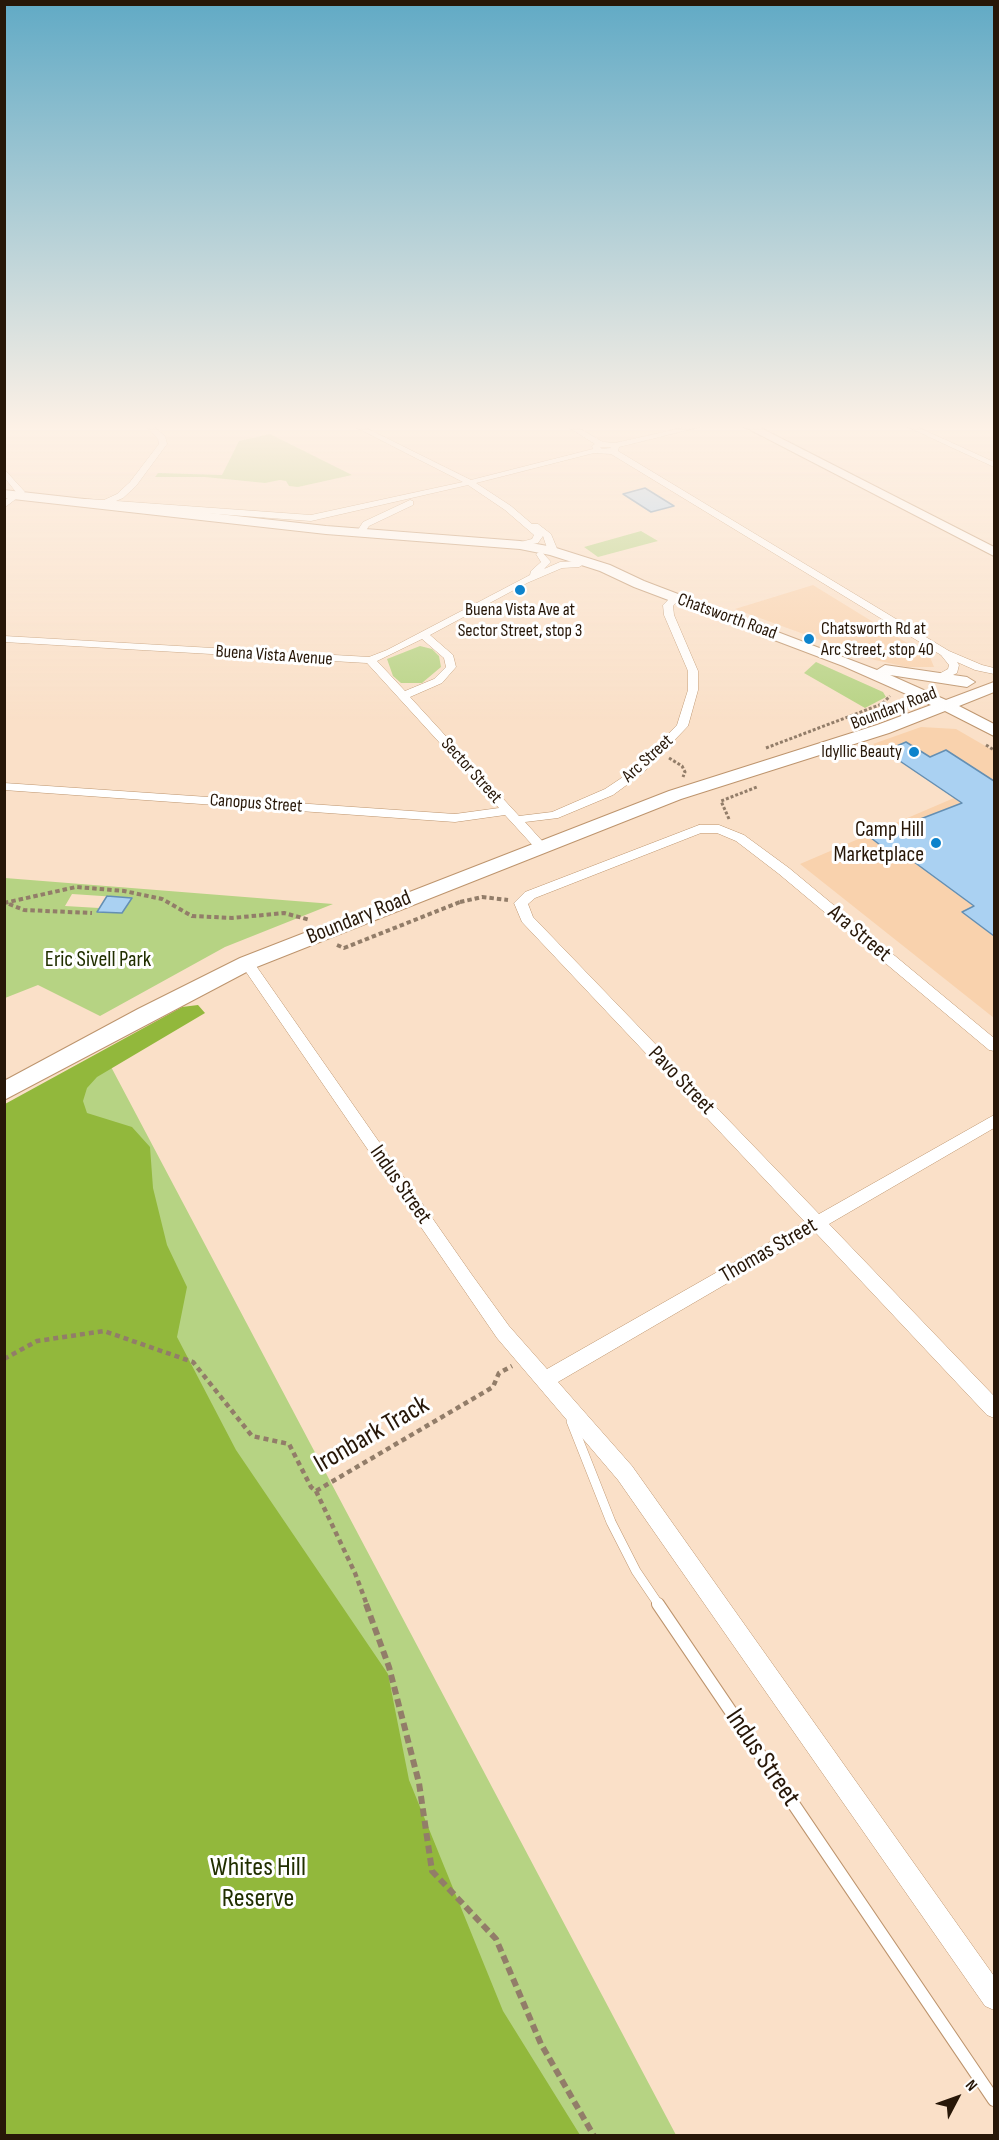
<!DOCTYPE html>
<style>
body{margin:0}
#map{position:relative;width:999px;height:2140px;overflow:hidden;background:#fae0c8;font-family:"Sofia Sans Condensed",sans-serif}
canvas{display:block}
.frame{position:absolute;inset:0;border:6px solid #271708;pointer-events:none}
.north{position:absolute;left:927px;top:2068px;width:60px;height:60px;-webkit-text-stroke:4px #fff;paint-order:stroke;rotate:49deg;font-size:16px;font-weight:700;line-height:24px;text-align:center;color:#271708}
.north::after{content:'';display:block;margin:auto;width:21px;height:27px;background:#271708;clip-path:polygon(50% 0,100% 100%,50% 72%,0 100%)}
</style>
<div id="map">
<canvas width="999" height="2140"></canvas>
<div class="frame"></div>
<div class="north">N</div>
</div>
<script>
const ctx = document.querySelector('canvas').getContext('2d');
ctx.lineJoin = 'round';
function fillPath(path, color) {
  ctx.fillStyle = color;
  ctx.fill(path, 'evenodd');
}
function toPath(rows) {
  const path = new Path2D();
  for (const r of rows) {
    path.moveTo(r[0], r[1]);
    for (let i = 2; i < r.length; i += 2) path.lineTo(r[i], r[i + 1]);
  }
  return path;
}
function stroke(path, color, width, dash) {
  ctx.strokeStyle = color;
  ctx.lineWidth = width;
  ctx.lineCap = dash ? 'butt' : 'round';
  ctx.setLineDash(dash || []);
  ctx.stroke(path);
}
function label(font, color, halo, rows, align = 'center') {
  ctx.font = font + ' "Sofia Sans Condensed",sans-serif';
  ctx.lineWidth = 6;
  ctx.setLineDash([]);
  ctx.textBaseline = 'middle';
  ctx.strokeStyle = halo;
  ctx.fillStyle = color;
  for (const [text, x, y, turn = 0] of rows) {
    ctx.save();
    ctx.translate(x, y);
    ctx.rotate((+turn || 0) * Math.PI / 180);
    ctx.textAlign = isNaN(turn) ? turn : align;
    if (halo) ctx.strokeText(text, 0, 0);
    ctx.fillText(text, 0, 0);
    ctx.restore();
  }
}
fillPath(toPath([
 [813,585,930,657,934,667,907,667,875,660,735,609],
 [921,727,956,729,994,751,994,1018,800,864,954,798,873,744]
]), '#f9d2ad');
fillPath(toPath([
 [270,434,352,475,298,487,289,486,286,481,280,480,265,483,205,477,155,477,158,473,222,475,239,441],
 [641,531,658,541,598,557,584,547],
 [420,646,432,649,439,656,441,667,422,683,401,683,393,676,387,659],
 [816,662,883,692,886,697,865,708,804,673],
 [5,878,333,904,225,947,100,1016,38,985,5,998],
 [72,894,132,898,122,913,97,912,99,908,65,906],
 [109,1063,676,2135,5,2135,4,1120]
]), '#b6d383');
fillPath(toPath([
 [198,1005,205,1013,97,1077,87,1088,83,1101,87,1113,132,1127,150,1147,153,1188,167,1245,187,1287,177,1337,236,1450,388,1674,409,1780,503,2011,580,2135,5,2135,5,1104,182,1007]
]), '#92b83c');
const building = toPath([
 [645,488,674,506,651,512,623,494,645,488],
 [906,742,930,757,946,750,994,781,994,936,962,912,974,906,895,848,888,851,871,838,962,803,885,751,906,742],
 [107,896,132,898,122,913,97,912,107,896]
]);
fillPath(building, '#aad1f2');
stroke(building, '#648fb3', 1.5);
const laneFar1 = toPath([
 [571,1421,611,1522,636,1571,659,1605]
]);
const lane = toPath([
 [658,1604,994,2100]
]);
const street = toPath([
 [143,424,151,424,165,436,167,444,136,486,123,498,116,501,311,515,463,482,349,424,358,424,471,480,593,449,592,446,595,444,563,424,572,424,603,442,615,443,699,424,712,424,619,447,618,451,949,651,982,665,994,668,994,674,975,670,957,662,959,665,957,673,943,680,935,680,935,676,948,669,949,665,941,655,611,454,594,453,476,483,511,506,532,524,538,524,551,534,558,551,553,554,548,551,543,536,538,543,517,547,517,543,532,539,534,535,505,510,468,485,311,521,82,504,82,500,85,499,104,500,117,494,130,482,159,444,158,439,143,424],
 [600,447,610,447,611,448,602,449,600,447],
 [901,424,911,424,994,462,994,467,901,424],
 [4,469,25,492,4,508,4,501,16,492,4,477,4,469],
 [410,500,413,501,413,505,369,526,363,535,356,533,363,522,410,500],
 [541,551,551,562,544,569,560,562,579,561,584,564,579,567,562,568,527,583,430,635,453,655,456,667,442,683,410,697,519,816,552,812,605,789,635,769,677,725,688,690,688,671,664,615,663,605,672,596,680,598,673,606,674,615,698,671,698,690,688,726,643,773,613,795,558,818,525,822,544,843,544,849,536,849,505,815,455,822,4,790,4,783,455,814,499,808,367,663,4,642,4,636,369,657,387,650,530,575,531,571,541,562,536,554,541,551],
 [422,639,444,658,446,667,434,679,405,691,377,661,422,639],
 [699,825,719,825,744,835,789,868,994,1038,994,1051,989,1050,779,874,736,841,717,833,701,833,535,898,528,904,533,917,819,1214,994,1115,994,1128,829,1224,994,1396,994,1418,987,1415,815,1232,558,1382,632,1466,994,1976,994,2010,985,2006,618,1480,497,1338,240,963,242,960,252,960,472,1275,509,1326,547,1369,805,1222,522,922,514,903,525,892,699,825]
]);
const secondary = toPath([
 [739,424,753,424,994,547,994,556,739,424],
 [4,490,326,526,520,541,553,547,610,565,644,581,877,670,885,665,967,677,975,682,967,687,890,675,946,700,994,682,994,692,959,706,994,724,994,736,945,711,889,733,681,799,254,968,4,1100,4,1081,138,1009,240,958,669,791,877,725,931,705,843,666,634,587,600,571,550,555,520,549,326,534,4,498,4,490]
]);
stroke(laneFar1, '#bd946d', 10);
stroke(lane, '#bd946d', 14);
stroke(street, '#bd946d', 1);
stroke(secondary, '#bd946d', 2);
stroke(toPath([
 [986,745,994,750],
 [766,748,882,704,890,696],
 [669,758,682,766,685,772,683,777],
 [729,819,721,801,757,787]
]), '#927d69', 3, [3, 2]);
stroke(toPath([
 [460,902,482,897,508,900],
 [4,903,76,887,124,891,162,899,192,916,232,918,284,913,310,920],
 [9,904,24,910,92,913],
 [337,945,344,948,460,902]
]), '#927d69', 4, [4.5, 3]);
stroke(toPath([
 [4,1359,37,1341,104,1331,193,1362,252,1436,289,1444,311,1487,316,1491,493,1387,499,1373,512,1366],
 [316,1491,355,1573,367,1605]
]), '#927d69', 4.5, [5, 4]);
stroke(toPath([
 [366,1604,389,1667,419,1783,432,1871,496,1939,541,2044,594,2136]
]), '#927d69', 6, [8, 4.5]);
stroke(laneFar1, '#fff', 9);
stroke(lane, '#fff', 12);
fillPath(street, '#fff');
fillPath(secondary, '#fff');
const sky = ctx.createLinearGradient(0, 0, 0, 723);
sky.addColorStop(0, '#61aac5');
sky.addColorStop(0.59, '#fdf1e6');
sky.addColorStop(1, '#fdf1e600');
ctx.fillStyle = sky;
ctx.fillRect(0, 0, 999, 723);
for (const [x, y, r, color] of [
 [520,590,6,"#0d83cc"],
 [809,639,6,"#0d83cc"],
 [914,752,6,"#0d83cc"],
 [936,843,6,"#0d83cc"]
]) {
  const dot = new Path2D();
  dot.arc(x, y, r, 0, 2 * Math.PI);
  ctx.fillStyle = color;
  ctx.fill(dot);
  stroke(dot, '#fff', 2);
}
label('18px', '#271708', '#fff', [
 ["Buena Vista Ave at",520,610],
 ["Sector Street, stop 3",520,631],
 ["Chatsworth Rd at",821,629,"left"],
 ["Arc Street, stop 40",821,650,"left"],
 ["Idyllic Beauty",902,752,"right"]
]);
label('18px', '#271708', '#fff', [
 ["Chatsworth Road",727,617,20],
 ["Buena Vista Avenue",274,656,4],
 ["Boundary Road",894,709,-21],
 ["Arc Street",648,759,-42],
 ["Sector Street",471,771,48],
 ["Canopus Street",256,804,4]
]);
label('22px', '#271708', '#fff', [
 ["Camp Hill",924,830],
 ["Marketplace",924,855]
], 'right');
label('22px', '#271708', '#fff', [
 ["Boundary Road",359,918,-22],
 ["Ara Street",859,934,40],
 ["Pavo Street",681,1081,46],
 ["Indus Street",400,1185,55],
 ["Thomas Street",769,1251,-30]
]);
label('22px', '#212f00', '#fff', [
 ["Eric Sivell Park",98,960]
]);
label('27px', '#271708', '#fff', [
 ["Ironbark Track",372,1435,-30],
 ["Indus Street",762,1758,56]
]);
label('27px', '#212f00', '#fff', [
 ["Whites Hill",258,1868],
 ["Reserve",258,1899]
]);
</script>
